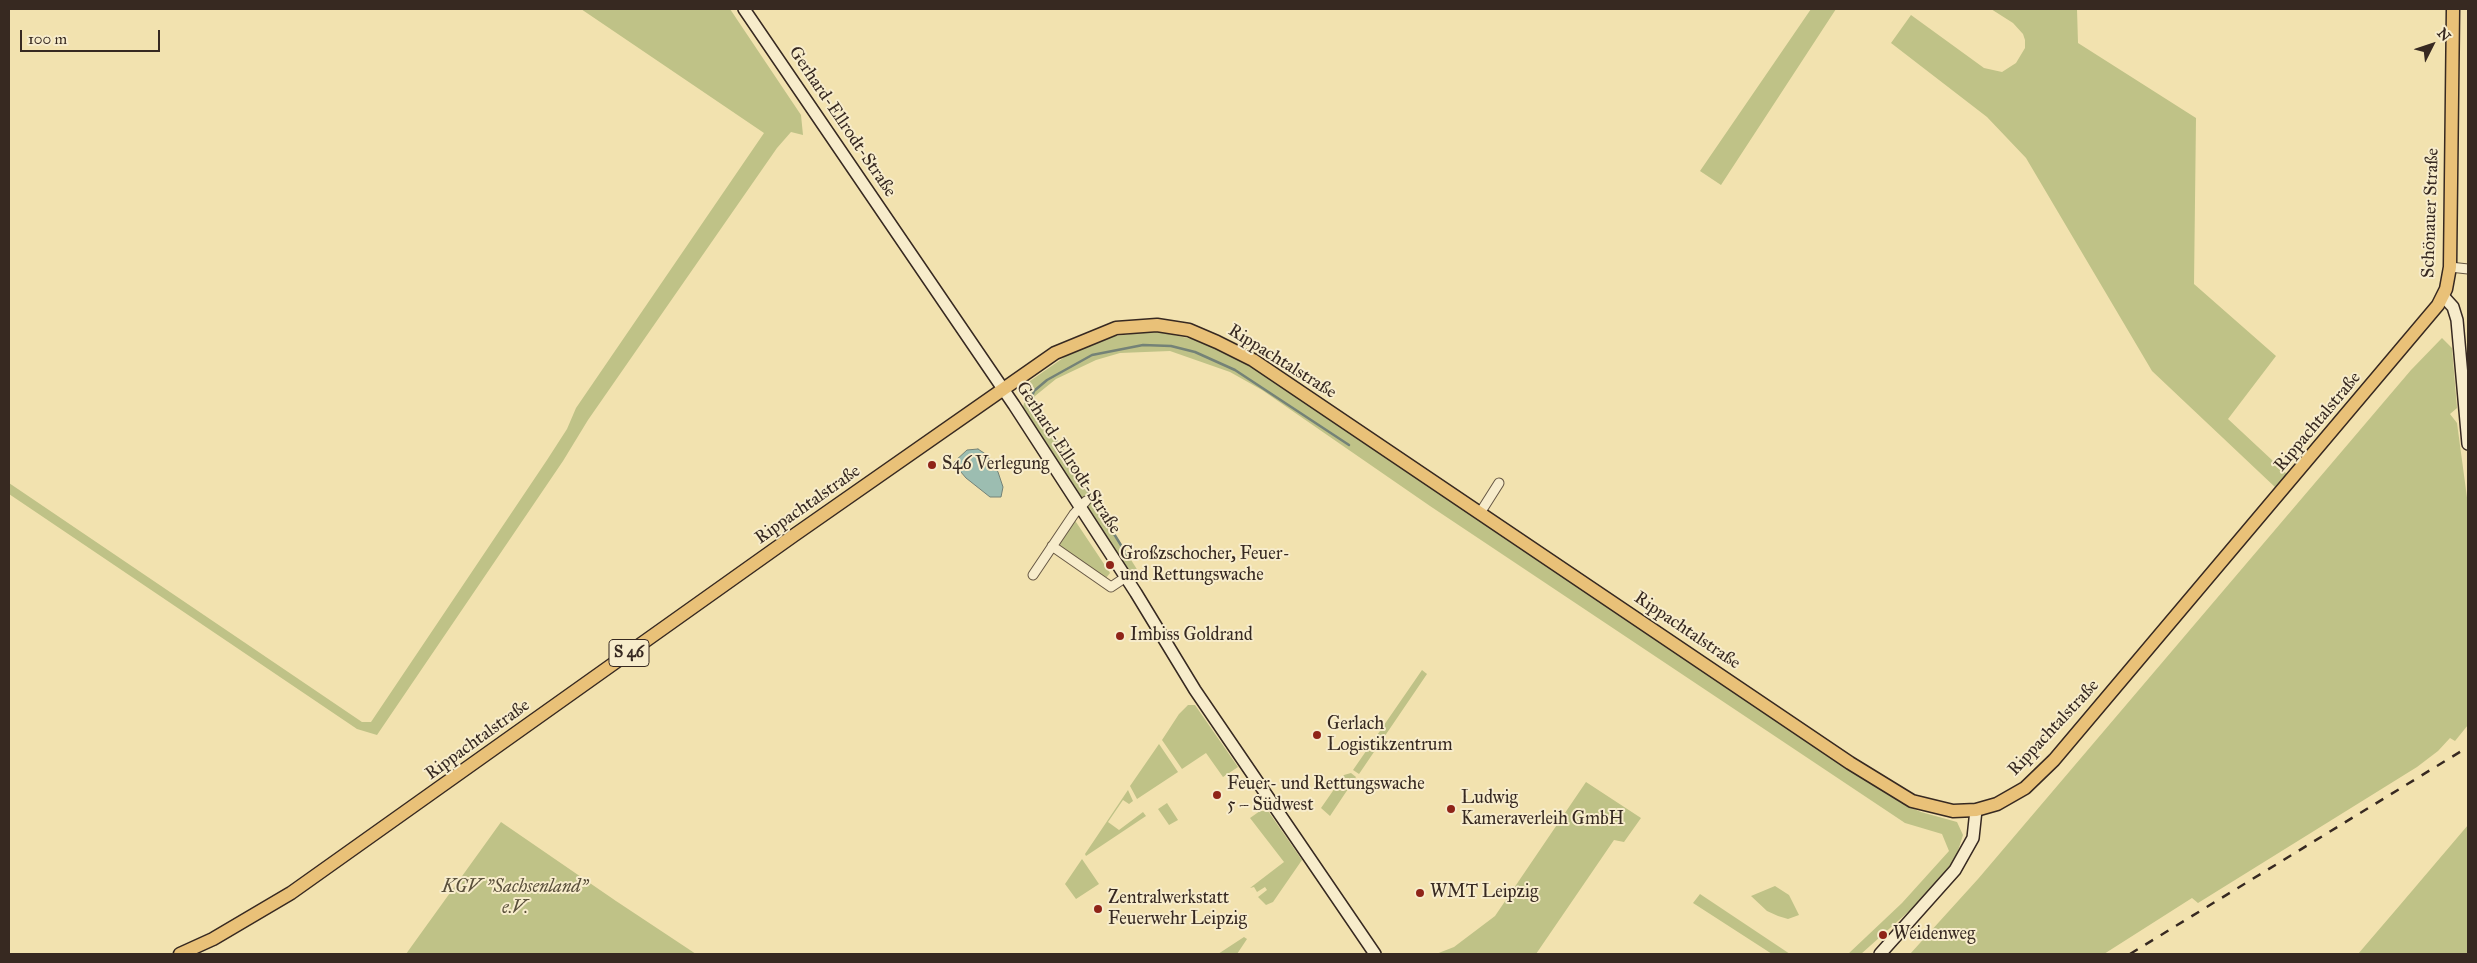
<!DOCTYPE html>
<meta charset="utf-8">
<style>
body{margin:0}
#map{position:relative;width:2477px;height:963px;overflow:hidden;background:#f2e2af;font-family:"IM FELL Great Primer",serif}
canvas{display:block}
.frame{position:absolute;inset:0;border:10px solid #372921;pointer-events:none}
.north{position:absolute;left:2407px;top:20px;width:50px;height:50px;-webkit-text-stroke:4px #f7eccb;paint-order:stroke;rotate:49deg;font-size:14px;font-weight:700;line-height:20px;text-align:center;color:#372921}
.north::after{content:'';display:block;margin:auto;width:18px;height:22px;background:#372921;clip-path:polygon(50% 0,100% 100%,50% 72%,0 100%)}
.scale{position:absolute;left:20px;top:30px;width:140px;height:22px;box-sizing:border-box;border:2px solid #372921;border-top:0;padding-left:6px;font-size:15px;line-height:18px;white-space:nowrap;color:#372921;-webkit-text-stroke:4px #f7eccb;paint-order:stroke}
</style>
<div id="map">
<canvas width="2477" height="963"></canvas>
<div class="frame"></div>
<div class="north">N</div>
<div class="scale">100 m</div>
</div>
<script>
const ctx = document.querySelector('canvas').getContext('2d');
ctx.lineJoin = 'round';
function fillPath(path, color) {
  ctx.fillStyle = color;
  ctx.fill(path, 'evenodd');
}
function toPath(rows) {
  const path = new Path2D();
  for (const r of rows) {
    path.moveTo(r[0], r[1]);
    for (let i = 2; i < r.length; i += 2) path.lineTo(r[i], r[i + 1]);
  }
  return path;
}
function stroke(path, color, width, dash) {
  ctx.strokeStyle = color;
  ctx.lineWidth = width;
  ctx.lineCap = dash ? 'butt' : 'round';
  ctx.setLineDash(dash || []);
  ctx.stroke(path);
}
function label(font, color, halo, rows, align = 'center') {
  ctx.font = font + ' "IM FELL Great Primer",serif';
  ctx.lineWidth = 4;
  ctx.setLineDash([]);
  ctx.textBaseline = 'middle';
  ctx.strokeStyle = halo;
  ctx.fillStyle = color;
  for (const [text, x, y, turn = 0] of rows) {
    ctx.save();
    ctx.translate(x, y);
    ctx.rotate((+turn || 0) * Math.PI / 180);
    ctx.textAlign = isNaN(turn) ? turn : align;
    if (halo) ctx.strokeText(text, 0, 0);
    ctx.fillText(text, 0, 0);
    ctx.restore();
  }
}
fillPath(toPath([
 [581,9,730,9,801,115,803,135,791,132,777,148,588,420,563,461,377,735,357,729,9,494,9,483,362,722,371,722,547,460,567,429,576,408,764,133],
 [1811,9,1836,9,1721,185,1700,171],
 [1991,9,2077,9,2078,43,2196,118,2194,284,2276,356,2228,419,2287,474,2276,488,2152,371,2026,158,1987,117,1891,43,1911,15,1984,68,2002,72,2016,63,2025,48,2025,40,2023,34,2013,23],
 [1155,331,1192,339,1239,358,1907,806,1921,812,1957,822,1963,835,1957,854,1946,873,1955,870,1861,954,1848,954,1902,903,1949,851,1942,834,1905,823,1430,506,1262,390,1230,372,1170,351,1120,353,1096,360,1056,379,1035,396,1033,403,1138,571,1131,576,1074,491,1023,407,1030,381,1076,349,1108,337],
 [2442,338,2452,348,2457,408,2450,414,2457,423,2468,505,2468,725,2455,741,2450,738,2438,751,2417,767,2198,903,2192,898,2104,954,1910,954,1978,879,2411,370],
 [1074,519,1110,573,1106,578,1057,544],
 [1422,670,1427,674,1359,774,1353,770],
 [1188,705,1195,705,1238,767,1223,777,1206,753,1182,769,1162,740,1179,714],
 [1159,744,1178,772,1137,799,1130,786],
 [1351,773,1356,777,1330,816,1321,808,1344,775],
 [1586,782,1641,818,1624,842,1614,840,1536,954,1436,954,1454,947,1495,916],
 [1128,790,1133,801,1129,804,1123,800,1108,822,1119,830,1143,812,1146,816,1086,856,1085,854],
 [1167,803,1178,820,1169,825,1158,809],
 [1260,811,1268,811,1302,860,1273,902,1266,905,1258,897,1267,890,1265,887,1257,892,1254,887,1250,888,1284,862,1250,818],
 [501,822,616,901,696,954,406,954],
 [2468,825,2468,954,2358,954,2400,905],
 [1082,859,1099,884,1076,899,1065,884],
 [1775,886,1789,895,1799,915,1788,919,1778,916,1767,911,1751,896],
 [1700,894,1790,954,1772,954,1693,903],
 [1244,937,1247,939,1237,954,1218,954]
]), '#bfc287');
const water = toPath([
 [978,449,987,455,998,472,1003,487,1001,497,990,497,966,478,955,465,954,462,967,450,978,449]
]);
fillPath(water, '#9cbdb1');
stroke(water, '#748277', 1);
stroke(toPath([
 [1127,555,1031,399,1034,391,1047,380,1092,355,1143,345,1171,346,1195,352,1235,370,1349,445]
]), '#748277', 2.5);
const street = toPath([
 [2450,267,2468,269],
 [1480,513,1499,483],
 [1052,546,1111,587,1126,577],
 [1033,575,1074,514,1086,501]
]);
const secondary = toPath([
 [744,9,1014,405,1136,593,1195,690,1375,954],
 [2443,296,2453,307,2457,320,2468,444],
 [1880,954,1955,870,1973,838,1976,810]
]);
const primary = toPath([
 [180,954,213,939,291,893,793,536,1055,353,1116,328,1157,325,1189,330,1217,342,1253,360,1850,763,1912,801,1953,811,1976,810,1997,804,2025,788,2054,760,2438,305,2446,289,2450,267,2453,9]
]);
stroke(street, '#665744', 11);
stroke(secondary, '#372921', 14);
stroke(primary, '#372921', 15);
stroke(street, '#f7eccb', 9);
stroke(secondary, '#f7eccb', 11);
stroke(primary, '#e9c178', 12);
stroke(toPath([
 [2130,954,2468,747]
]), '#372921', 2.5, [9, 9]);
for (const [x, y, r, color] of [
 [932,465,5,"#8f2418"],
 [1110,565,5,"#8f2418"],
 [1120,636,5,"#8f2418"],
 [1317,735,5,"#8f2418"],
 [1217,795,5,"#8f2418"],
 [1451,809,5,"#8f2418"],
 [1420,893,5,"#8f2418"],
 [1098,909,5,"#8f2418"],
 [1883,935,5,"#8f2418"]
]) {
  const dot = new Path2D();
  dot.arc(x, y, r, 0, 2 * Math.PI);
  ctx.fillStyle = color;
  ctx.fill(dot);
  stroke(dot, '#f7eccb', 2);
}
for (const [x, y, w] of [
 [629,653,40]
]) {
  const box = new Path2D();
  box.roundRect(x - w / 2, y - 13.5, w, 27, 4);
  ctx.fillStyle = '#f7eccb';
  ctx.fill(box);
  stroke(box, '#372921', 1);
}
label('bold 16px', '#372921', null, [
 ["S 46",629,653]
]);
label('18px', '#372921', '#f7eccb', [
 ["Gerhard-Ellrodt-Straße",842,122,56],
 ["Schönauer Straße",2431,213,-88],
 ["Rippachtalstraße",1282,362,32],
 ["Rippachtalstraße",2318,422,-50],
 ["Gerhard-Ellrodt-Straße",1068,458,57],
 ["Rippachtalstraße",808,505,-35],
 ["Rippachtalstraße",1687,631,34],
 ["Rippachtalstraße",2054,728,-47],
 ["Rippachtalstraße",478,740,-36]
]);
label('18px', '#372921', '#f7eccb', [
 ["S46 Verlegung",942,465],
 ["Großzschocher, Feuer-",1120,555],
 ["und Rettungswache",1120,576],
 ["Imbiss Goldrand",1130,636],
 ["Gerlach",1327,725],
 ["Logistikzentrum",1327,746],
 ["Feuer- und Rettungswache",1227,785],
 ["5 – Südwest",1227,806],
 ["Ludwig",1461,799],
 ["Kameraverleih GmbH",1461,820],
 ["WMT Leipzig",1430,893],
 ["Zentralwerkstatt",1108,899],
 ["Feuerwehr Leipzig",1108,920],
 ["Weidenweg",1893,935]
], 'left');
label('italic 18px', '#594f3a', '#f7eccb', [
 ["KGV \"Sachsenland\"",515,888],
 ["e.V.",515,909]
]);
</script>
